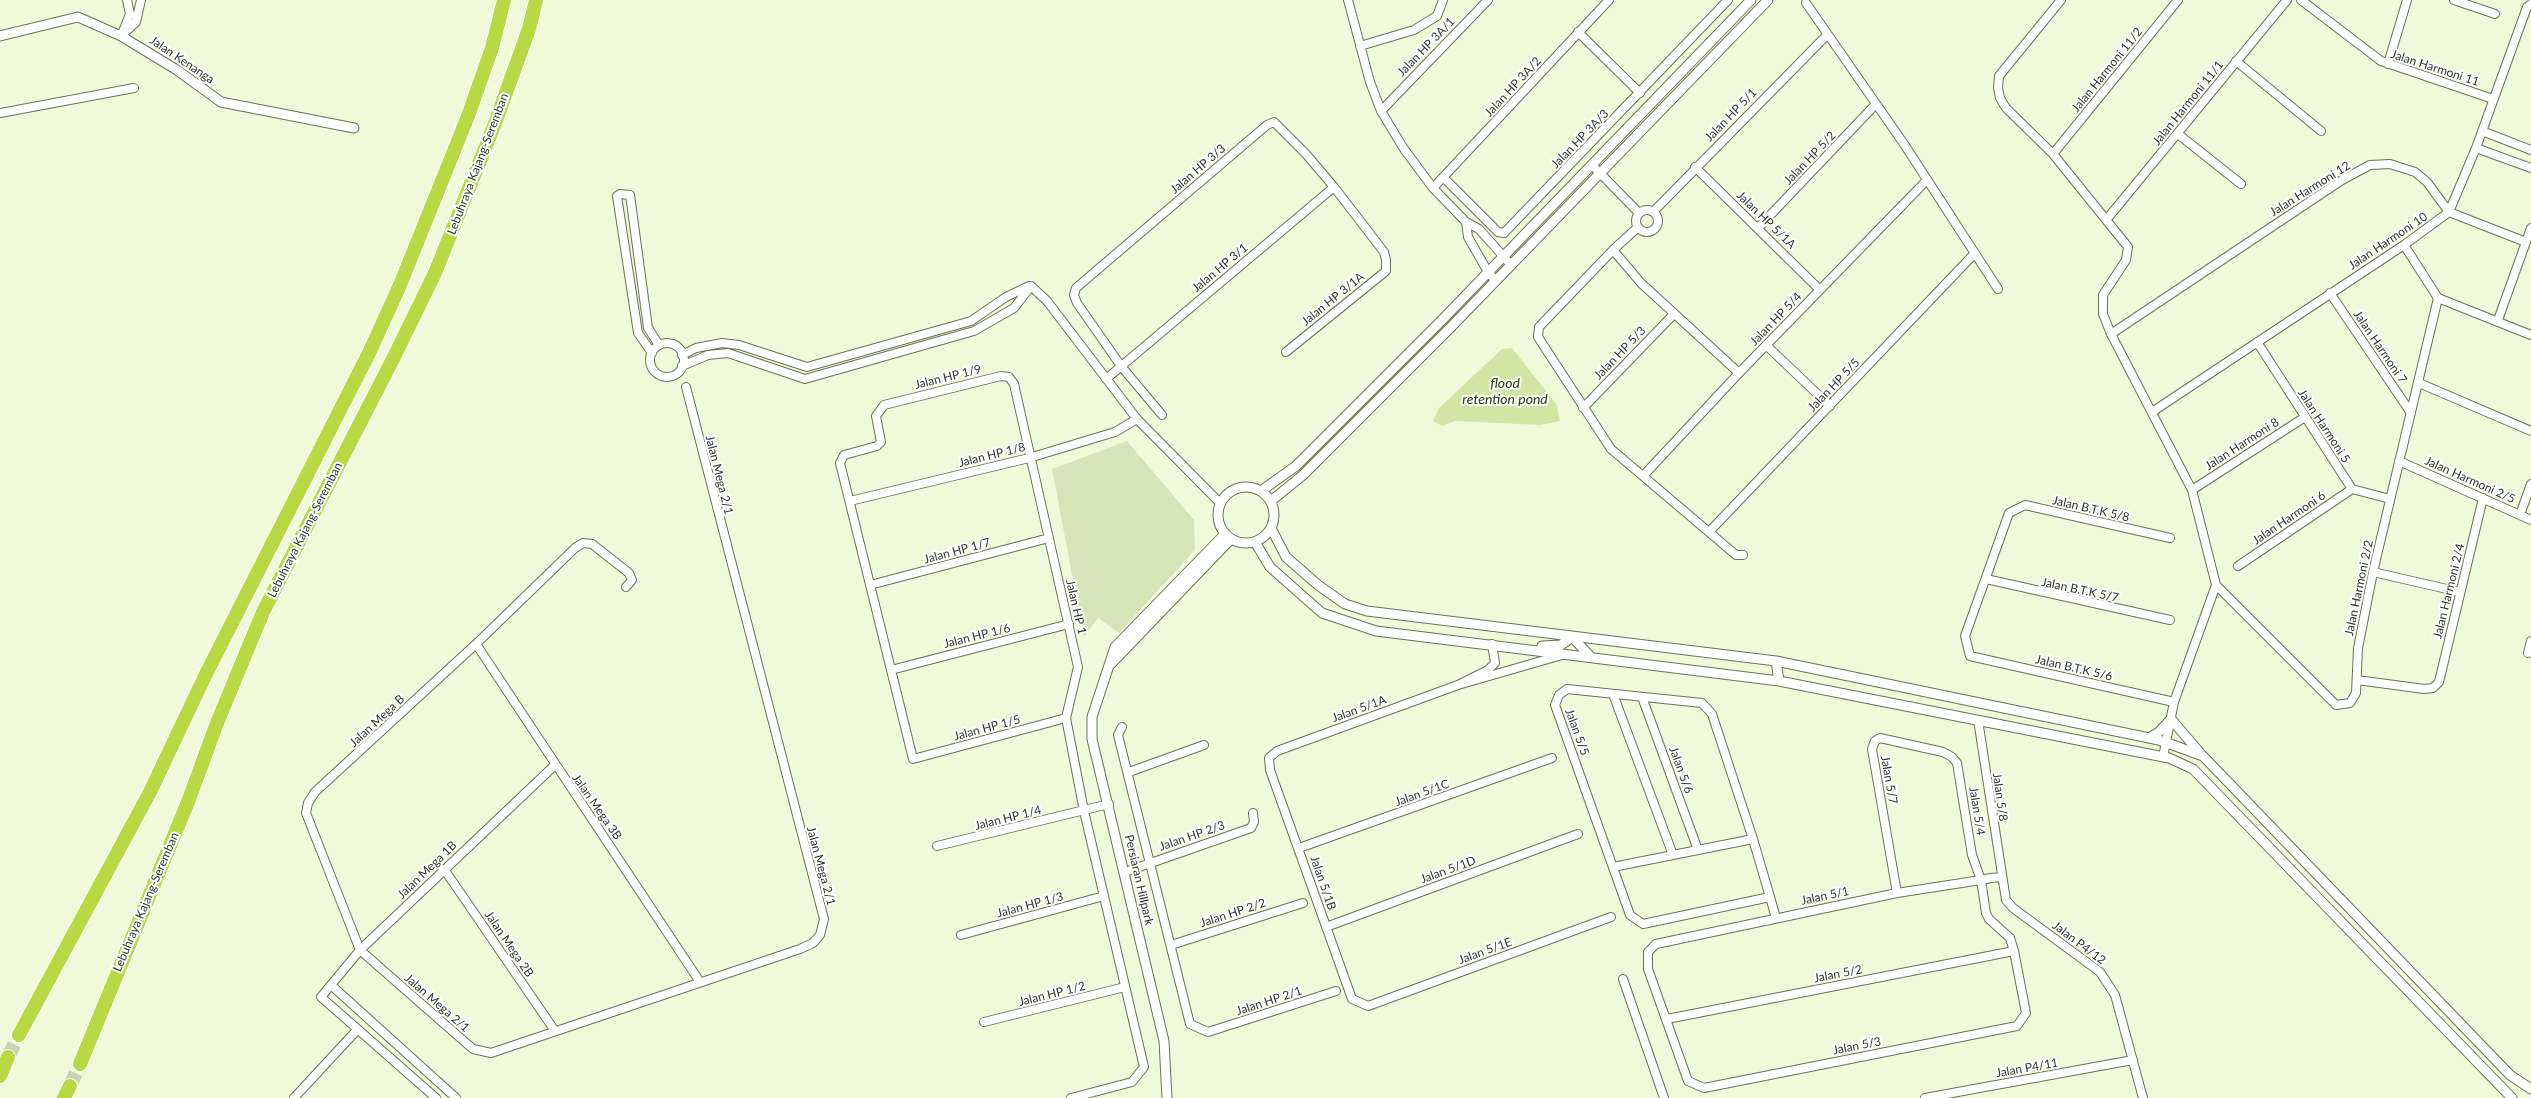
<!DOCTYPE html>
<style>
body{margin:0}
canvas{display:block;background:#f0fada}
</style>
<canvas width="2531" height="1098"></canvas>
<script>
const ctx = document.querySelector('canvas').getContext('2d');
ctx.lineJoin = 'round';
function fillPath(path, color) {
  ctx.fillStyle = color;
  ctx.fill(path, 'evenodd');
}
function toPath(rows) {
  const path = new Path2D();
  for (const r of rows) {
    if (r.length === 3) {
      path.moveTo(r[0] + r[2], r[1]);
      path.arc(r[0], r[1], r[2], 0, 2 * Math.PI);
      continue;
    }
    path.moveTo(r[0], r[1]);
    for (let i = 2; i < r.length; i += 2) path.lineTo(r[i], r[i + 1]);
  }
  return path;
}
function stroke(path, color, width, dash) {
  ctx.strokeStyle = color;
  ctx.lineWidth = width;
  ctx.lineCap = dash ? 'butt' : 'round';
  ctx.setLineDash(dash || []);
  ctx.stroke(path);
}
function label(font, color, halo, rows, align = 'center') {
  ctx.font = font + ' Lato,sans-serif';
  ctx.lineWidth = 4;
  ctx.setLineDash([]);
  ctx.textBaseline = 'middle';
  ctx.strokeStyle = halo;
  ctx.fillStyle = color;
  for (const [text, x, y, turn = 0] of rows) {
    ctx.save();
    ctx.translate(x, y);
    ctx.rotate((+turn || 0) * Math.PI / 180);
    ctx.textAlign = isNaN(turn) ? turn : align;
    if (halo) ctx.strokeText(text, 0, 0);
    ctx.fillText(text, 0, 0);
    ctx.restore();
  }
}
fillPath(toPath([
 [1127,441,1194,520,1195,550,1119,633,1098,618,1084,637,1052,469]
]), '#d6e4b8');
fillPath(toPath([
 [1512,348,1557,405,1560,421,1540,425,1456,421,1442,426,1433,421,1439,408,1502,349]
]), '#d2e6a3');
stroke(toPath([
 [8,1057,19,1035],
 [70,1086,80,1064]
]), '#cad2b6', 14, [14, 7]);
const minor = toPath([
 [1348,0,1370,82,1381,111,1404,149,1433,188,1466,222,1479,229,1511,265],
 [2061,0,1999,76,1998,88,2000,98,2006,108,2053,154,2128,247,2126,260,2103,295,2103,314,2111,334,2192,490,2216,585,2174,702,2163,757],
 [2301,0,2381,61,2493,99],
 [2454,0,2495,14],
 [1806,3,1904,144,1998,289],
 [1578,32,1640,93],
 [122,34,130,14,127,0],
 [121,36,136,22,141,0],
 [1360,46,1414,30,1437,16,1443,0],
 [2236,61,2321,131],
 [2388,64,2407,0],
 [1381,111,1488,0],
 [0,113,134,88],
 [2482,131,2531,150],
 [2178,134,2241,184],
 [2476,148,2531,168],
 [2053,154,2178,0],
 [1592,165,1639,213],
 [1695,167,1820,290],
 [1444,178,1498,232,1504,233,1728,0],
 [1433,188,1609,0],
 [1647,221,11],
 [1653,212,1827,35],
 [2107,219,2287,0],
 [1466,222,1468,237,1488,272,1496,281],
 [1638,227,1613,250,1539,327,1538,337,1611,449,1736,555,1743,555],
 [1759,227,1876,104],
 [2404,245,2438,298],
 [1613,250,1641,283,1739,373],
 [1031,286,1047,301,1137,419,1220,503],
 [2330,293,2411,413],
 [2438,298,2531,335],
 [2498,320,2531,228],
 [2111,334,2342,180,2370,165,2390,164,2415,172,2427,182,2449,212,2526,242],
 [2257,342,2352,489,2390,499],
 [667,360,17],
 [1766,345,1830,406],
 [652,353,638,333,617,196,620,194,630,195,648,328,659,345],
 [682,355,696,348,722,343,739,345,807,367,971,321,1006,297,1029,286],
 [682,366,708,355,728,353,805,379,974,331,1014,308,1031,286],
 [1106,379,1334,187],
 [2419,383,2531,431],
 [1583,408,1674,314],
 [2152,412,2404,245,2449,212,2476,148,2527,7,2531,4],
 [1162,415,1121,366,1077,303,1074,295,1076,288,1267,125,1274,122,1306,154,1334,187,1384,252,1386,260,1386,271,1286,352],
 [2399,461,2531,520],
 [1643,476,1739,373,1927,180],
 [2192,490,2305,417],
 [850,501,1029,458,1115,432,1137,419],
 [2520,515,2531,484],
 [1709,532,1975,253],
 [2170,538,2025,505,2009,513,1965,636,1970,656,2174,702],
 [2238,566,2352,489],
 [2373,572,2460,592],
 [1986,579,2170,620],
 [870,585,1049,538],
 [2216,585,2336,705,2350,703,2356,693,2358,648,2373,572,2438,298],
 [626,587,632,580,629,573,592,544,583,543,575,548,476,644,315,792,308,803,306,813,360,950,473,1049,491,1053,800,949,813,943,820,935,824,919,686,387],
 [476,644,700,982],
 [1492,644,1495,663,1488,670,1458,685,1562,655],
 [2528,653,2531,641],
 [891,670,1069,624],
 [2357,680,2424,689,2433,688,2439,682,2483,498],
 [1458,685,1277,751,1269,758,1270,770,1352,999,1368,1006,1611,917],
 [1613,694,1673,855],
 [1642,697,1698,850],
 [1066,718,913,759,840,463,844,455,877,446,881,442,876,416,884,405,1001,376,1009,377,1014,384,1078,667,1066,718,1084,811,1144,1067,1132,1082,1071,1098],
 [1978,720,2006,900,2013,908,2100,972,2115,995,2143,1098],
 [1122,727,1118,735,1190,1024,1208,1032,1336,991],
 [1129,772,1204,745],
 [937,846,1109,804],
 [1299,848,1552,758],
 [1613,867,1753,839],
 [444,869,555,1031],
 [1125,872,1251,828,1254,822,1253,813],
 [1897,893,1872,749,1875,741,1880,738,1943,752,1952,757,1957,763,1972,855,1981,880,1986,913,1989,919,2010,938,2014,951,2026,1013,2017,1026,1704,1088,1688,1081,1648,969,1648,952,1656,944,1897,893,1981,880,1991,878,2001,877],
 [1770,897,1643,924,1630,915,1555,705,1559,695,1567,689,1702,703,1712,714,1753,839,1770,897,1776,918],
 [1326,927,1578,834],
 [961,935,1104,896],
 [1171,945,1303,903],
 [1623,979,1664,1098],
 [331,985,456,1098],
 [1667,1019,2014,951],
 [984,1022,1125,987],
 [294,1098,357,1030],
 [436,1098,321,997,360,950,555,765],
 [1925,1098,2133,1060]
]);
const tertiary = toPath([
 [0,36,78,17,121,36,177,70,221,102,354,128],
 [1246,515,28],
 [1261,491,1296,466,1443,319,1751,0],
 [1271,501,1303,475,1451,327,1768,0],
 [1271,528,1286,557,1318,585,1345,604,1367,611,1776,661,2159,740,2203,756,2510,1075,2531,1089],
 [1255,542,1270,567,1322,613,1376,631,1779,681,2169,758,2193,769,2512,1098],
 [1542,646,1561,645,1572,637,1591,657],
 [1776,661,1779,681],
 [1111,664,1231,539],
 [2149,738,2159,732,2171,719,2200,753],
 [1167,1098,1164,1041,1092,739,1092,717,1115,647,1225,534]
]);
const motorway = toPath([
 [19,1035,150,792,205,676,370,351,400,285,468,116,492,48,504,0],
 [80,1064,188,802,217,723,263,612,394,357,435,273,494,126,529,29,536,0],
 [0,1076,8,1057],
 [64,1098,70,1086]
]);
stroke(minor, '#6a7256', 10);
stroke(tertiary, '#6a7256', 11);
stroke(motorway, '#fff', 16);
stroke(minor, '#fff', 8);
stroke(tertiary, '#fff', 9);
stroke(motorway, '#b7d944', 14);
label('12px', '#303428', '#fff', [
 ["Jalan HP 3A/1",1426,47,-46],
 ["Jalan Kenanga",182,60,34],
 ["Jalan Harmoni 11",2435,68,18],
 ["Jalan Harmoni 11/2",2107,70,-51],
 ["Jalan HP 3A/2",1513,87,-47],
 ["Jalan Harmoni 11/1",2188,103,-51],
 ["Jalan HP 5/1",1731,115,-46],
 ["Jalan HP 3A/3",1580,139,-46],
 ["Jalan HP 5/2",1810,158,-46],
 ["Lebuhraya Kajang-Seremban",478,164,-69],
 ["Jalan HP 3/3",1198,169,-41],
 ["Jalan Harmoni 12",2310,189,-32],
 ["Jalan HP 5/1A",1766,220,44],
 ["Jalan Harmoni 10",2388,241,-34],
 ["Jalan HP 3/1",1220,268,-40],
 ["Jalan HP 3/1A",1333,299,-39],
 ["Jalan HP 5/4",1776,319,-46],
 ["Jalan Harmoni 7",2380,347,56],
 ["Jalan HP 5/3",1620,353,-46],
 ["Jalan HP 1/9",948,377,-14],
 ["Jalan HP 5/5",1834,385,-46],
 ["Jalan Harmoni 5",2324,426,57],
 ["Jalan Harmoni 8",2242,444,-33],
 ["Jalan HP 1/8",992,455,-14],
 ["Jalan Mega 2/1",719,475,76],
 ["Jalan Harmoni 2/5",2470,480,24],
 ["Jalan B.T.K 5/8",2091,509,13],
 ["Jalan Harmoni 6",2289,518,-34],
 ["Lebuhraya Kajang-Seremban",305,530,-63],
 ["Jalan HP 1/7",957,551,-15],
 ["Jalan Harmoni 2/2",2359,588,-78],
 ["Jalan B.T.K 5/7",2080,590,12],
 ["Jalan Harmoni 2/4",2449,591,-76],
 ["Jalan HP 1",1076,607,77],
 ["Jalan HP 1/6",977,636,-14],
 ["Jalan B.T.K 5/6",2074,668,13],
 ["Jalan 5/1A",1359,709,-20],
 ["Jalan Mega B",377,721,-43],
 ["Jalan HP 1/5",987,728,-15],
 ["Jalan 5/5",1577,732,70],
 ["Jalan 5/6",1681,770,70],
 ["Jalan 5/7",1889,780,80],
 ["Jalan 5/1C",1422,793,-20],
 ["Jalan 5/8",2000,797,82],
 ["Jalan Mega 3B",597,807,55],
 ["Jalan 5/4",1977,811,81],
 ["Jalan HP 1/4",1008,818,-14],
 ["Jalan HP 2/3",1192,836,-19],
 ["Jalan Mega 2/1",821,866,75],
 ["Jalan Mega 1B",427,870,-44],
 ["Jalan 5/1D",1448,870,-20],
 ["Persiaran Hillpark",1139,880,77],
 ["Jalan 5/1B",1323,883,71],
 ["Jalan 5/1",1825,896,-12],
 ["Lebuhraya Kajang-Seremban",146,902,-67],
 ["Jalan HP 1/3",1030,905,-15],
 ["Jalan HP 2/2",1233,913,-18],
 ["Jalan P4/12",2079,943,37],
 ["Jalan Mega 2B",509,944,56],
 ["Jalan 5/1E",1485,951,-20],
 ["Jalan 5/2",1838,974,-11],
 ["Jalan HP 1/2",1052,994,-14],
 ["Jalan HP 2/1",1269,1001,-18],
 ["Jalan Mega 2/1",437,1003,41],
 ["Jalan 5/3",1857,1046,-11],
 ["Jalan P4/11",2027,1068,-10]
]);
label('italic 14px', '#2d3806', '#fff', [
 ["flood",1505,383],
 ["retention pond",1505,399]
]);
</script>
